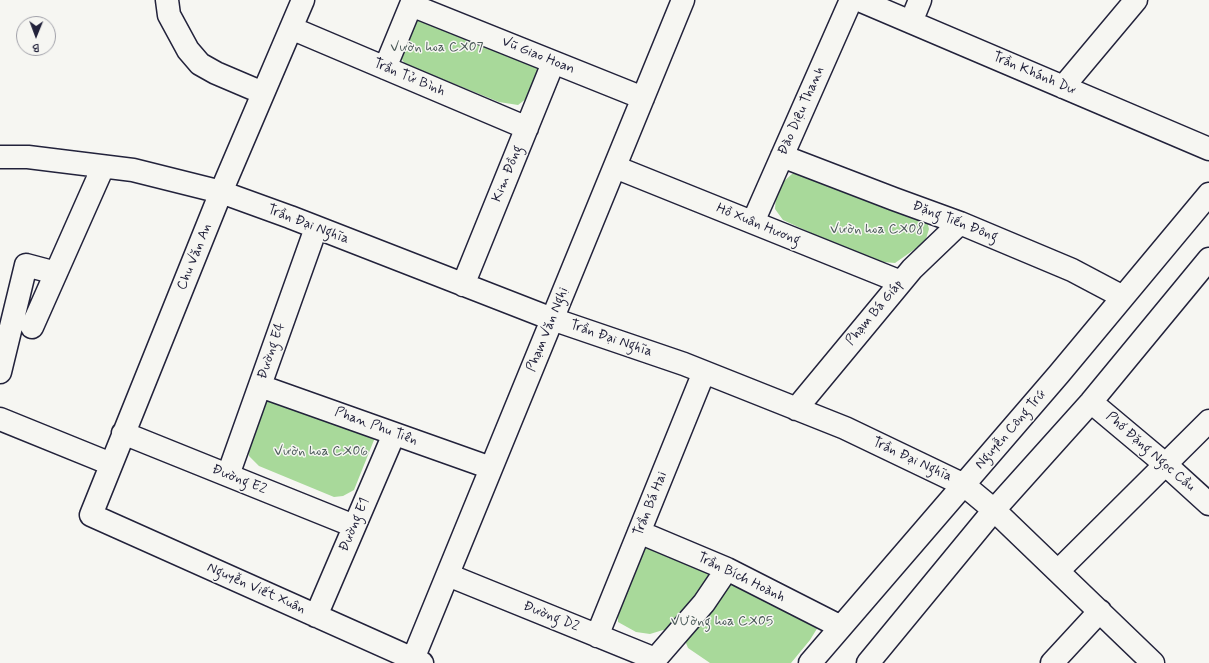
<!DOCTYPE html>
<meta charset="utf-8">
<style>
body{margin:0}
#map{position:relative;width:1209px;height:663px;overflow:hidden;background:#f6f6f2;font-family:Mynerve,sans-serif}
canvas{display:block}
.north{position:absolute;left:16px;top:16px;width:40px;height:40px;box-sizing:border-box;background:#f6f6f2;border:1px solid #a1a1a9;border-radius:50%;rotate:181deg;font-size:11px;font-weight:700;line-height:16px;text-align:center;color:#22223b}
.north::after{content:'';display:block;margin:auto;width:14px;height:18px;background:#22223b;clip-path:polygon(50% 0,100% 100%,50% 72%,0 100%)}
</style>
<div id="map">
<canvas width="1209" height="663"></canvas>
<div class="north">B</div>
</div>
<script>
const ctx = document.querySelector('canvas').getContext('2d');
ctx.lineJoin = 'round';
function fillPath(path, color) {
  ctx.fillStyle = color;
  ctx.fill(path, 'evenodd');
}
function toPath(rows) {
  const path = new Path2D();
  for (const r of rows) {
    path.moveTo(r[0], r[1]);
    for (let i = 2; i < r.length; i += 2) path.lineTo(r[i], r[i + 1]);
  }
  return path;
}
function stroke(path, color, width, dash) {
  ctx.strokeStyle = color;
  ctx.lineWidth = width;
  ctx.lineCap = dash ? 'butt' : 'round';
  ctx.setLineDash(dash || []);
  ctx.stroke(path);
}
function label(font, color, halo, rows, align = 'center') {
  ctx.font = font + ' Mynerve,sans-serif';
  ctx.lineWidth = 3;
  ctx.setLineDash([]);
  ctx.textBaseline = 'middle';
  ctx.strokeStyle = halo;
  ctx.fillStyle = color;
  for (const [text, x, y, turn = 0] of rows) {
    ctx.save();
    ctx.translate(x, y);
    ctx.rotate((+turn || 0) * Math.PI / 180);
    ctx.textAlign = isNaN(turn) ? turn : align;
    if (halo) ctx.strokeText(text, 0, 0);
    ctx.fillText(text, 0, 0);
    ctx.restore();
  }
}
fillPath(toPath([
 [413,16,538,60,539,78,531,95,518,105,499,102,405,64,401,58],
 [808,170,926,217,929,229,925,242,895,263,872,261,783,220,775,209,776,196,782,183,792,174],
 [269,392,376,435,354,490,343,496,334,497,259,466,249,456,247,446],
 [648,542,818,627,810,640,791,663,710,663,688,648,684,638,663,630,650,634,636,632,618,622,618,608]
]), '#a8d99a');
const minor = toPath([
 [167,0,169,15,188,50,200,64,216,73,263,93],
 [303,0,221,192,91,515,422,663],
 [859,0,1209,149],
 [411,5,643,98],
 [911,22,920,0],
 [291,28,527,128],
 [385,68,413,0],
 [1063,87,1136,0],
 [782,156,894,199,960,223,1072,270,1123,297],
 [0,157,28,157,133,170,221,192,290,217,552,319,684,364,845,428,964,485,994,510,1153,663],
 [615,167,901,282],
 [753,222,851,0],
 [463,285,553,63],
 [32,327,103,167],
 [0,372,26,265,56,273],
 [260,386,491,468],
 [1091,402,1165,464,1209,504],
 [796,409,912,269,960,223],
 [0,419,111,464],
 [123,433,354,526],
 [228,475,316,228],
 [639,532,727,569,841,627],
 [1058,571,1209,421],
 [448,575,655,659],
 [316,616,394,434],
 [597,636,704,372],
 [413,659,683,0],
 [652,663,704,603,727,569],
 [810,663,1059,374,1209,194],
 [868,663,994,510,1091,402,1209,259],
 [1052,663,1100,611]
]);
stroke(minor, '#22223b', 25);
stroke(minor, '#f6f6f2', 22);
label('14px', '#4a5958', '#f6f6f2', [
 ["Vườn hoa CX07",437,48],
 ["Vườn hoa CX08",877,230],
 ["Vườn hoa CX06",321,452],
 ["VƯờng hoa CX05",722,622]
]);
label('14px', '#22223b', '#f6f6f2', [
 ["Vũ Giao Hoan",538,56,22],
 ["Trần Khánh Dư",1034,74,23],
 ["Trần Tử Bình",409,78,23],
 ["Đào Diệu Thanh",802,111,-66],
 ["Kim Đồng",508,174,-68],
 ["Đặng Tiến Đông",955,222,21],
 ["Trần Đại Nghĩa",308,225,21],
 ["Hồ Xuân Hương",758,225,22],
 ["Chu Văn An",195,257,-68],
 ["Phạm Bá Giáp",875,313,-50],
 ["Phạm Văn Nghị",548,330,-68],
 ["Trần Đại Nghĩa",611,339,19],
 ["Đường E4",272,351,-71],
 ["Phan Phu Tiên",376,427,20],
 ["Nguyễn Công Trứ",1011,430,-49],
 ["Phố Đặng Ngọc Cầu",1150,452,41],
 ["Trần Đại Nghĩa",912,460,25],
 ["Đường E2",239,480,22],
 ["Trần Bá Hai",651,504,-68],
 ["Đường E1",355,525,-67],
 ["Trần Bích Hoành",741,578,26],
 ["Nguyễn Viết Xuân",256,589,24],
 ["Đường D2",551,617,22]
]);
</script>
